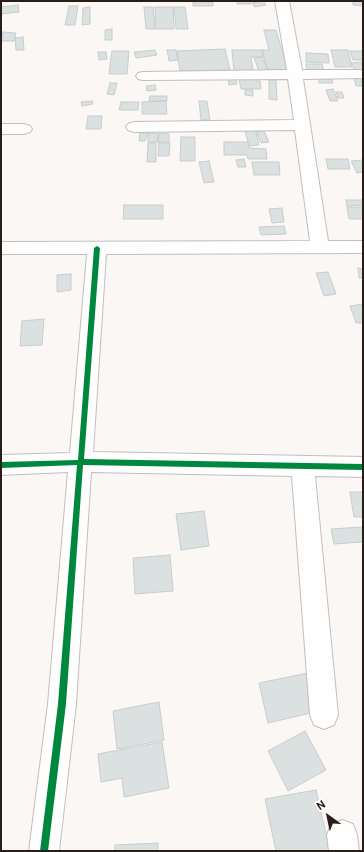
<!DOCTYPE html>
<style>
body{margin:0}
#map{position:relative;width:364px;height:852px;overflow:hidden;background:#faf7f5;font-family:Roboto,sans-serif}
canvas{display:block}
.frame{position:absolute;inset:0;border:2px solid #281d18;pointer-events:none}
.north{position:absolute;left:308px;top:796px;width:40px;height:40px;-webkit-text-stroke:3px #fff;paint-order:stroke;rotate:327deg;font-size:11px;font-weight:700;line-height:16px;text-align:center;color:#281d18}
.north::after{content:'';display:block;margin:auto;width:14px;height:18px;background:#281d18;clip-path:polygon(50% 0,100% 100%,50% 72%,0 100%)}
</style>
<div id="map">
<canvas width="364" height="852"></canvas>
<div class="frame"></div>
<div class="north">N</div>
</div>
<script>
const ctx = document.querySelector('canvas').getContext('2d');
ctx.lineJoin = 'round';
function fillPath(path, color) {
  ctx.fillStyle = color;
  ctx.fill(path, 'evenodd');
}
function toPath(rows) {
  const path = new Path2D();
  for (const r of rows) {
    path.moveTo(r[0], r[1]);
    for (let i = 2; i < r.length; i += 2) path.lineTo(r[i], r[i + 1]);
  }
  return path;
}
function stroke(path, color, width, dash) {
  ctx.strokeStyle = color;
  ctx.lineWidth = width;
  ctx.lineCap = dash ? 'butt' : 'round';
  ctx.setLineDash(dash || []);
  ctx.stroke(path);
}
const building = toPath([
 [237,1,251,1,251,4,237,4,237,1],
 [263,1,266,5,255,7,252,3,263,1],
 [353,1,363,1,363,6,353,5,353,1],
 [193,2,213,2,213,6,193,6,193,2],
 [18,5,19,12,1,14,1,7,18,5],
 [69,6,78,6,75,25,65,25,69,6],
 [90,7,90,24,82,25,83,8,90,7],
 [144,7,153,7,155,29,146,29,144,7],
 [155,7,173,7,174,29,156,29,155,7],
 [174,7,185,7,188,29,176,29,174,7],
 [112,29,112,40,105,40,105,30,112,29],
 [264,30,276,30,288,70,267,69,262,50,269,50,264,30],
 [3,32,16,33,14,41,1,41,3,32],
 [23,37,24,50,16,50,15,38,23,37],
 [225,49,230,70,180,71,177,51,225,49],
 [155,50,157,55,136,58,134,52,155,50],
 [167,50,176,50,178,60,169,61,167,50],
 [232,50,262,50,263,57,251,57,253,70,234,71,232,50],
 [331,50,348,50,352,67,335,67,331,50],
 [112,51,129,51,127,74,109,74,112,51],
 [350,51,363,51,363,60,353,60,350,51],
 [98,52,106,52,107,59,99,60,98,52],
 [306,53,328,54,329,63,306,62,306,53],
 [262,57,268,70,259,71,254,58,262,57],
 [361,62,363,70,355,71,351,63,361,62],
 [306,64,322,64,324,72,307,71,306,64],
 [319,78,332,79,333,83,319,83,319,78],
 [361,78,363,86,356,86,354,79,361,78],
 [228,79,236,79,237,84,229,85,228,79],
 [239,79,255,79,256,81,260,81,261,89,241,89,239,79],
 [269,80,276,80,277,100,269,99,269,80],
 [110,83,117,83,114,95,107,94,110,83],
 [155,85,156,90,147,91,146,86,155,85],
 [333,89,338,101,330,101,326,90,333,89],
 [245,90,253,90,253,96,245,95,245,90],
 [336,92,342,92,344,98,338,98,336,92],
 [150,96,167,96,167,101,149,101,150,96],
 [92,101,93,104,82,106,81,102,92,101],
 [166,101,167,114,142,114,142,102,166,101],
 [199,101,207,101,210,120,201,120,199,101],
 [121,102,139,102,138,110,119,110,121,102],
 [88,116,102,116,101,129,86,129,88,116],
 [255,130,259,145,249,146,245,131,255,130],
 [264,131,269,142,261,143,256,132,264,131],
 [140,133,148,133,145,141,139,141,140,133],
 [148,133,158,134,158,142,148,142,148,133],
 [159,133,169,134,169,142,158,142,159,133],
 [181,137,195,137,195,161,180,161,181,137],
 [224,142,248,142,249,148,266,149,267,159,248,159,247,155,224,155,224,142],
 [148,143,156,143,156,162,147,162,148,143],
 [159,143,170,143,169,156,158,156,159,143],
 [244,159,246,167,238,167,236,160,244,159],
 [326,159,348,159,350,169,328,169,326,159],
 [363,160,363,172,357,173,351,161,363,160],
 [209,161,214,182,204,183,199,162,209,161],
 [252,162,279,162,280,175,254,175,252,162],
 [346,200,363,200,363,205,347,206,346,200],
 [124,205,163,205,163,219,123,219,124,205],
 [347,207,363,207,363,219,349,219,347,207],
 [282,208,284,222,272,223,269,209,282,208],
 [284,226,286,234,261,235,259,227,284,226],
 [358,268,363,269,363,278,359,278,358,268],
 [328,272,336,294,324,296,316,273,328,272],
 [71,274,71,290,57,292,57,275,71,274],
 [363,304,363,323,356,323,350,306,363,304],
 [44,319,42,345,20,346,22,321,44,319],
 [350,492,363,492,363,517,354,517,350,492],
 [204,511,209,546,181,550,176,514,204,511],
 [363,527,363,542,334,544,331,529,363,527],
 [170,555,173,591,135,594,133,558,170,555],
 [308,673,319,711,268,723,259,683,308,673],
 [159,702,164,740,117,749,113,711,159,702],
 [305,731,326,770,288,791,268,751,305,731],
 [162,742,169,788,124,797,122,778,101,782,98,754,162,742],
 [316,790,330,851,276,851,265,799,316,790],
 [158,843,158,851,115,851,115,845,158,843]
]);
fillPath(building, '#dae1e0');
stroke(building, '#c8cdcd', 1);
const minor = toPath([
 [275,1,289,1,302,70,363,70,363,78,303,79,328,241,363,241,363,253,106,254,93,452,363,457,363,477,315,476,338,715,334,725,324,729,314,725,310,715,292,476,91,472,76,704,59,851,29,851,48,704,68,472,1,475,1,455,70,453,87,254,1,254,1,242,310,241,295,130,134,132,128,130,126,127,128,124,134,122,294,120,288,79,143,80,138,79,136,76,138,73,143,72,287,70,275,1],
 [1,124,24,124,30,126,32,129,30,132,24,134,1,134,1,124],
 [342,820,353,824,357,835,359,851,329,851,327,835,331,824,342,820]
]);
stroke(minor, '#c4beba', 2);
fillPath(minor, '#fefefe');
fillPath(toPath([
 [97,246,100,248,84,459,363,464,363,470,83,465,66,704,48,851,40,851,58,704,77,465,1,468,1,462,78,460,94,248,97,246]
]), '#00873e');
</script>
